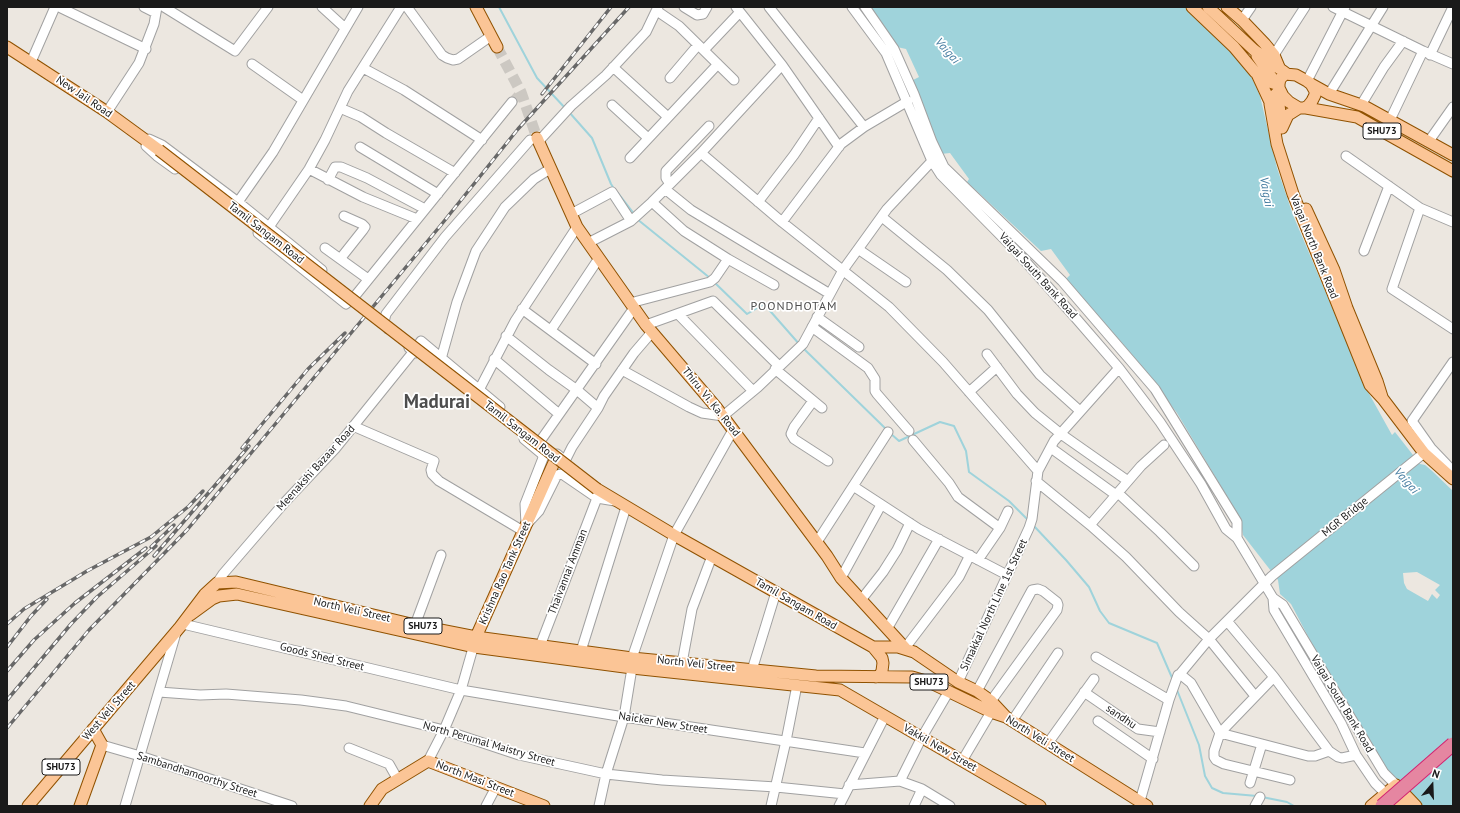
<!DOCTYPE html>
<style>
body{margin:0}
#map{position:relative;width:1460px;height:813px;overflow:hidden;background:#ece7e0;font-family:"PT Sans",sans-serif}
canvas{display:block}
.frame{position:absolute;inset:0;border:8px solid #1a1a1a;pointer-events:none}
.north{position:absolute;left:1412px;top:765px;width:40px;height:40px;-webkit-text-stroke:3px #fff;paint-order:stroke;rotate:19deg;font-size:11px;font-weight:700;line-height:16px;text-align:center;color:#1a1a1a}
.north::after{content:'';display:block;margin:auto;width:14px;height:18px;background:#1a1a1a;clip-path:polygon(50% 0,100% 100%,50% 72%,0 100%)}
</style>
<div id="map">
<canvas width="1460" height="813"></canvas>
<div class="frame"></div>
<div class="north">N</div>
</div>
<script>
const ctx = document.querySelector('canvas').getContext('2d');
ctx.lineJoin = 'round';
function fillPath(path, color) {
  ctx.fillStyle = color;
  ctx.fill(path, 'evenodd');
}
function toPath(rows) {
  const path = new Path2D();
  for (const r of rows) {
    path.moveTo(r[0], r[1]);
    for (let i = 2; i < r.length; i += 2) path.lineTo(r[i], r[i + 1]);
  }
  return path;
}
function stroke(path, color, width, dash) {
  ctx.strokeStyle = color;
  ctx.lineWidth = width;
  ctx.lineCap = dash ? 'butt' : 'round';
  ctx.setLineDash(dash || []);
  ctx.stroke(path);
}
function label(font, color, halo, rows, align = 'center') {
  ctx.font = font + ' "PT Sans",sans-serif';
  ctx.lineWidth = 3.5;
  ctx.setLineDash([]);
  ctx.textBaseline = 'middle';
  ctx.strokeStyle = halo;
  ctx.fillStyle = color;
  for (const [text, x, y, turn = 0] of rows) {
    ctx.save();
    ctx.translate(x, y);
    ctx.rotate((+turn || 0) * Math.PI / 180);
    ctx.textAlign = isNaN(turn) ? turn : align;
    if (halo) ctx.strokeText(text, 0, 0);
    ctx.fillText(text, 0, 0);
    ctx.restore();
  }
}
fillPath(toPath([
 [871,7,1186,7,1234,54,1251,76,1260,96,1277,168,1293,215,1367,390,1392,435,1395,432,1420,464,1425,465,1431,470,1453,491,1453,806,1422,806,1386,772,1324,667,1291,604,1280,594,1278,580,1243,535,1240,518,1177,413,1135,358,1066,279,1070,275,1051,249,1041,251,967,182,969,179,950,153,941,154,913,80,919,77,906,49,897,47],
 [1417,572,1440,585,1435,590,1440,595,1437,599,1432,594,1428,601,1407,589,1404,583,1403,573]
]), '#9fd3db');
stroke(toPath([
 [499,7,537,78,566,109],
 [569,112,592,138,611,184,615,190],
 [618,193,635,215],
 [637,219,710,278],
 [714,282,747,314,764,304,800,345],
 [803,348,887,430],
 [890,433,899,441,940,422,954,426,966,451,969,472,1009,501,1028,520],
 [1033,525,1066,560,1089,587,1100,611,1109,623,1157,643,1173,680],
 [1177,690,1199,745,1205,776,1212,788,1223,793,1257,796],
 [1262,797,1287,802,1294,806]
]), '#9fd3db', 2);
stroke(toPath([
 [512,102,521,92]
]), '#ccc8c2', 9, [9, 4.5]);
stroke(toPath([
 [497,47,521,92,537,138]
]), '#ccc8c2', 11, [11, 5.5]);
const minor = toPath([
 [59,7,146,49],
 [144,7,156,13],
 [164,7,235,51,268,7],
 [322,7,345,28],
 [407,7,442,55,447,58,453,60,458,59,491,36],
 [684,7,697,15,703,14,707,7],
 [736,7,782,65,839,147],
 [769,7,864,127],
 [852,7,886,53,932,161,941,175,1017,252,1074,316,1119,368,1160,422,1201,484,1226,529,1237,538,1273,598,1283,605,1384,773,1396,785],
 [865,7,894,49,914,94,932,142,944,167,1062,281,1155,389,1237,522,1237,538],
 [1333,7,1423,51,1453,64],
 [657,11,679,26,734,80],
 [1242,20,1251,7],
 [704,50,740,12],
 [1274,55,1305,7],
 [1430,55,1453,7],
 [31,62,55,7],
 [252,64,303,100],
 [613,67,668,117],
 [363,68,404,90,482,140],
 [670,78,698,45],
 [1307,81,1345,7],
 [1329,94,1383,7],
 [612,105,648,138],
 [1361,105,1384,67,1403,41],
 [340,108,361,117,386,133,455,173],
 [107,112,139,63,154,24,157,7],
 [1390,120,1423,51],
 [149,139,162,145,238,202,322,270],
 [1429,141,1453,107],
 [538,142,571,106,606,75,646,32,658,7],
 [146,146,157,156,175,169],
 [360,147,438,194],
 [701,153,782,222,889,307,943,362,1038,471],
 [1346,156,1420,208,1453,222],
 [630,158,718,64],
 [309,169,363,197,417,219],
 [328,180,335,167,341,167,367,178,425,209],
 [670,184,666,178,666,171,709,126],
 [665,189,691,210,830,294],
 [238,202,273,152,358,7],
 [652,202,684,231,728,259,774,285],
 [758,202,794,155,819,118],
 [1420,208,1392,289,1453,329],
 [571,214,612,192,631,221],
 [882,217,947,270,988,310,1040,375,1080,411],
 [782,222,841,144,864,127,908,101],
 [269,227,309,169,325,140,348,91,401,7],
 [258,233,346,304,355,296,512,102],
 [588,243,631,221,652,202,701,153,782,65],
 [325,248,368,279],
 [858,249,906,282],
 [1364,251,1389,186],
 [340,259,363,230,365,227,362,224,344,216],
 [630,303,710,282,715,278,728,259],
 [522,309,596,364],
 [678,314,753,391],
 [817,317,859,347],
 [646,325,713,301,779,366],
 [812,327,868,368,875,379,875,391,877,394,909,431],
 [388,329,384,322,386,314,445,237,530,140],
 [551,330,599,258],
 [506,336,549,370,577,390,598,408],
 [415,353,414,351,421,341,500,407],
 [987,354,1017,394,1035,413,1061,434,1128,481],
 [441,359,457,302,476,251,505,207,534,179,550,169],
 [494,359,559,414],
 [1453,362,1412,421,1431,448,1453,471],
 [775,369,822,408],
 [622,370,689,407,702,413,723,416,758,387,803,344,843,270,887,209,932,161],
 [479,390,515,321,577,227],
 [969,392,997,367],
 [813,401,794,427,791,434,794,439,828,461],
 [353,426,434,461,431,470,432,474,439,481,523,531],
 [524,439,542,454,543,458,525,504,526,525,539,511,557,475,562,474,597,498,615,501],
 [541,440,634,308],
 [913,440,949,483,958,497,1000,528],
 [1051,448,1116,495],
 [557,454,565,461,572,447,598,408,604,396,634,353,652,332],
 [1036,481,1090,525,1126,557,1179,612,1209,639,1255,696],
 [853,486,919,529,1007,575],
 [1118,493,1160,532,1194,566],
 [1090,525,1141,466,1164,445],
 [817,542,888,432],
 [978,560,1000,528,1008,511],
 [841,578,881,505],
 [217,583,223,574,285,502,335,449,414,351,409,348],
 [1273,598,1274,610,1341,723,1356,755,1375,783,1386,794],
 [861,600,883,572,897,550,910,523],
 [1227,621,1274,677,1329,751,1338,757,1342,758,1356,755],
 [183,624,461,690,624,717,865,753],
 [415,625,441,555],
 [887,629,939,539],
 [540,646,597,498],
 [905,648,959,577,970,555],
 [581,651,626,507],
 [1096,657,1169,700],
 [632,658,674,535,733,430],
 [682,663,692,609,712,556],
 [752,670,776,592],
 [1180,674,1191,683,1220,733,1308,756,1315,756,1329,751],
 [1274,677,1220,733,1214,751,1214,757,1216,760,1224,764,1290,780],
 [958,682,1029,528,1032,519,1038,471,1054,441,1119,368],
 [977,691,1032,590,1038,589,1043,591,1057,602,1058,605,1057,610,991,701],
 [159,692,200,695,226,694,301,700,346,706,444,730,519,755,606,774,662,780,776,787,845,794],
 [1084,692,1138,729,1160,732],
 [1012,721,1058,653],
 [1098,721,1153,759],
 [1048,743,1094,679],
 [102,745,140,756,292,806],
 [349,748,389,764,398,780],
 [428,761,444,730,461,690,475,641],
 [962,761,991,712],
 [900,781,922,737,949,691],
 [1250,783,1262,744],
 [849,785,900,781,922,789,950,806],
 [1140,801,1169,700,1178,675,1180,674,1209,639,1272,576,1424,453],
 [125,806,176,633],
 [486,806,496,787],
 [599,806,606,774,624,717,632,668],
 [771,806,786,741,797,685],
 [839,806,885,716],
 [914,806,922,789],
 [1255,806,1260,797]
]);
const major = toPath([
 [476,7,497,47],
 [1192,7,1234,47,1255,72,1267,81,1276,84],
 [1208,7,1254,50,1287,74],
 [1227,7,1242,20,1265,44,1274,55,1279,67],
 [7,47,107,112,159,150],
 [1257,56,1277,85],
 [1257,74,1270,102],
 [1285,74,1296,75,1307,81,1311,84,1315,91,1315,95,1312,101,1308,106,1304,108,1299,108,1289,102,1283,96,1279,88,1279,84,1280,79,1285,74],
 [1311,84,1329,94,1364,106,1453,155],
 [1280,90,1271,99,1270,104,1277,144,1293,194,1370,385,1383,399,1424,453,1453,479],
 [1306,108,1357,117,1453,171],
 [1281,123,1279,104,1282,95],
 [1282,128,1288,115,1299,108],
 [537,138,577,227,634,308,646,325,716,407,827,556,841,578,905,648],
 [1306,209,1334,270,1347,308,1377,381,1382,397],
 [597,489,674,535,873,647,882,658,883,663,882,671,880,675,876,677],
 [217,583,236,582,415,625,476,637,632,658,816,676,912,677,929,682,991,712,1006,717,1147,806],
 [190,615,212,599,219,596,237,594,474,647,632,668,840,690,1040,806],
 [476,637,556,458],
 [873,647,898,647,914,652,958,682,977,691,991,701,1005,716],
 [1386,794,1402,806],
 [28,806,180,627,205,594,217,583],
 [80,806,102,745,93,729],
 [370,806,382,789,428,761,544,806],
 [1371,806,1396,785,1416,806]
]);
stroke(minor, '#a1a1a1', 11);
stroke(major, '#905200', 13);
stroke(minor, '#fff', 9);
stroke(major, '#fbc596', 11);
const rail = toPath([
 [542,94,611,7],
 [242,448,308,369,345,333],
 [151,547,174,525],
 [154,556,249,446],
 [7,624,24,609,87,571,151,537,189,506,203,491],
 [7,647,31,616,47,599],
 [7,671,34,640,75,603,146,548],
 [7,700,71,624,97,597,156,546],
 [7,728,89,630,187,530,441,225,518,129,629,7]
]);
stroke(rail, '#686868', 3.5);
stroke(rail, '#fff', 2, [6]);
const majorBridge = toPath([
 [159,150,597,489]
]);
const highwayBridge = toPath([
 [1382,806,1453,744]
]);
stroke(majorBridge, '#905200', 13, []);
stroke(highwayBridge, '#d32371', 15, []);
stroke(majorBridge, '#fbc596', 11);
stroke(highwayBridge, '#e586a1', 13);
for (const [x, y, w] of [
 [1382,131,38],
 [423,626,38],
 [929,682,38],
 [61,767,38]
]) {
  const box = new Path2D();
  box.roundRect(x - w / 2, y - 8, w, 16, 3);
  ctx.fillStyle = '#fff';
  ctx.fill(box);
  stroke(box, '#1a1a1a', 1);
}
label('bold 10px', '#1a1a1a', null, [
 ["SHU73",1382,131],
 ["SHU73",423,626],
 ["SHU73",929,682],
 ["SHU73",61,767]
]);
label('11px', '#1a1a1a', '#fff', [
 ["New Jail Road",84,97,34],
 ["Tamil Sangam Road",266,233,38],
 ["Vaigai North Bank Road",1314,247,68],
 ["Vaigai South Bank Road",1038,276,48],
 ["Thiru. Vi. Ka. Road",711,402,51],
 ["Tamil Sangam Road",522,432,38],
 ["Meenakshi Bazaar Road",316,468,-48],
 ["MGR Bridge",1345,517,-39],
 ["Thaivannai Amman",568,572,-69],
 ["Krishna Rao Tank Street",505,573,-66],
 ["Tamil Sangam Road",796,604,30],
 ["Simakkal North Line 1st Street",994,605,-65],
 ["North Veli Street",352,610,13],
 ["Goods Shed Street",322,657,14],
 ["North Veli Street",696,664,6],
 ["Vaigai South Bank Road",1342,704,59],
 ["West Veli Street",109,711,-49],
 ["sandhu",1121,717,34],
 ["Naicker New Street",663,723,9],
 ["North Veli Street",1040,739,32],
 ["North Perumal Maistry Street",489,744,16],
 ["Vakkil New Street",940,748,30],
 ["Sambandhamoorthy Street",197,775,18],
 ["North Masi Street",475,779,21]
]);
label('italic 12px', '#457ca0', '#fff', [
 ["Vaigai",947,51,48],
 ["Vaigai",1266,192,80],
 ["Vaigai",1406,481,48]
]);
ctx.letterSpacing = '1px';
label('12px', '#4d4d4d', '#fff', [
 ["POONDHOTAM",794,307]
]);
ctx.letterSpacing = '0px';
label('bold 19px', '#4d4d4d', '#fff', [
 ["Madurai",437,403]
]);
</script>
